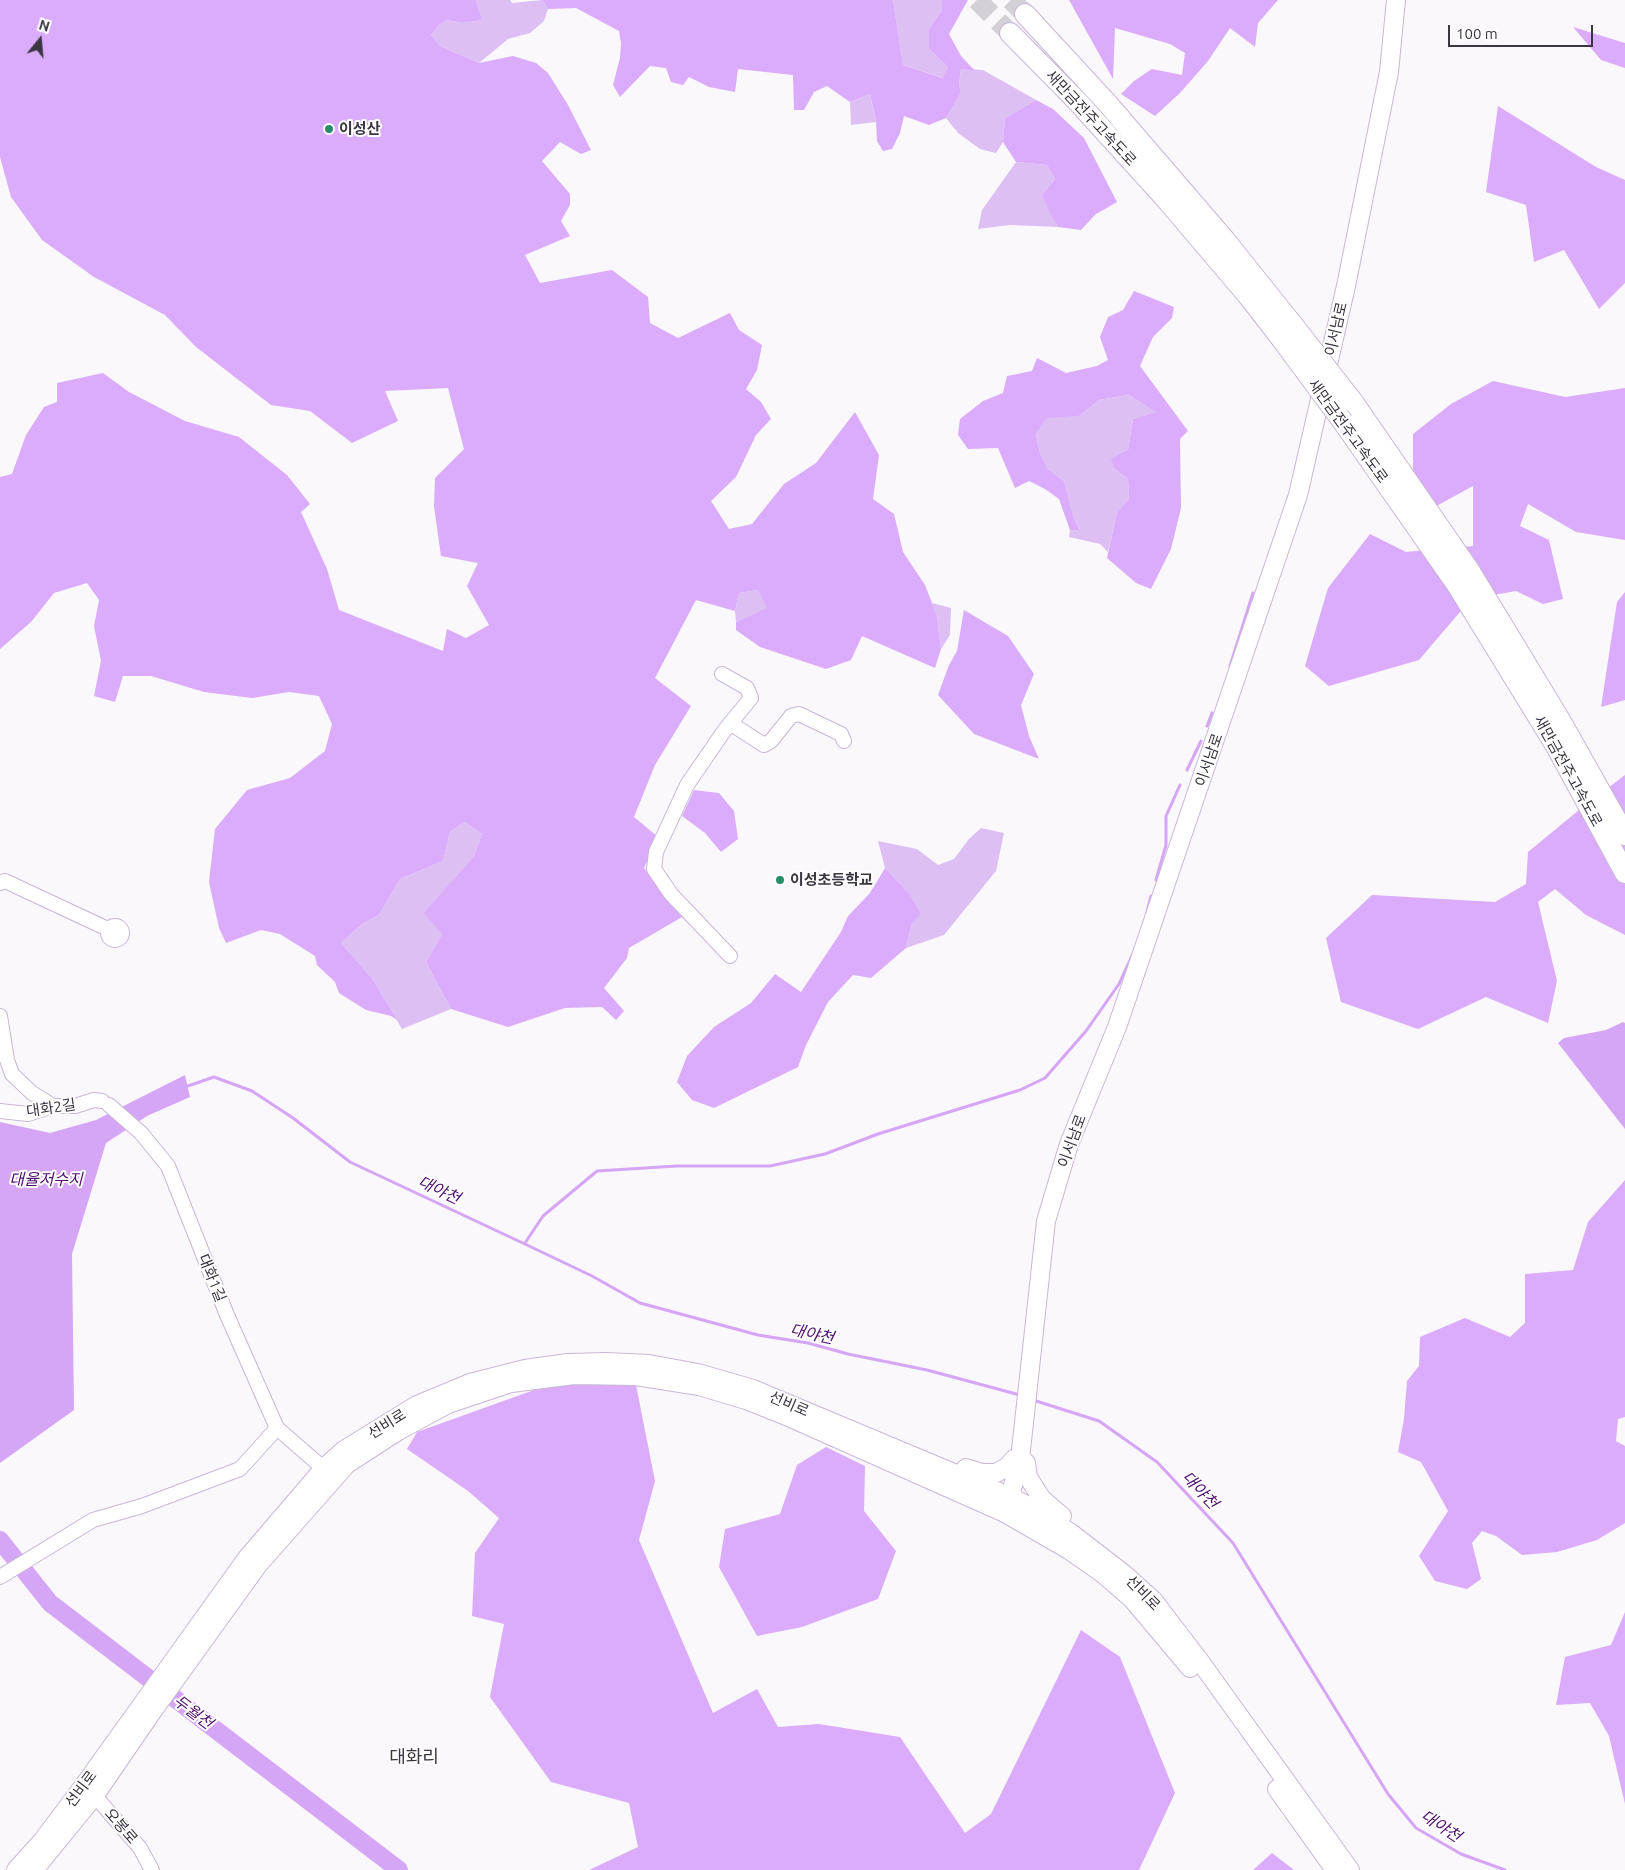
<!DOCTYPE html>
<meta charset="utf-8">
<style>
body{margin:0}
#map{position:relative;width:1625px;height:1870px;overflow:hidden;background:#faf7fd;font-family:Ubuntu,sans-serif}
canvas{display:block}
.north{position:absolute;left:15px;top:15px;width:50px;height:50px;-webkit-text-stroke:4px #fff;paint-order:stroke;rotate:17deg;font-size:14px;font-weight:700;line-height:20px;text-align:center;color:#3c3542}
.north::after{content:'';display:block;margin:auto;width:18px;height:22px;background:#3c3542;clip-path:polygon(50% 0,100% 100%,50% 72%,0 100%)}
.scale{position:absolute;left:1448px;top:25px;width:145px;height:22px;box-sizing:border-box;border:2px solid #3c3542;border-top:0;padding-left:6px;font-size:15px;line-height:18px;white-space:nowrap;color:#3c3542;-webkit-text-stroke:4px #fff;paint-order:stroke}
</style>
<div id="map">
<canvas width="1625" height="1870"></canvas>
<div class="north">N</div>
<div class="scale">100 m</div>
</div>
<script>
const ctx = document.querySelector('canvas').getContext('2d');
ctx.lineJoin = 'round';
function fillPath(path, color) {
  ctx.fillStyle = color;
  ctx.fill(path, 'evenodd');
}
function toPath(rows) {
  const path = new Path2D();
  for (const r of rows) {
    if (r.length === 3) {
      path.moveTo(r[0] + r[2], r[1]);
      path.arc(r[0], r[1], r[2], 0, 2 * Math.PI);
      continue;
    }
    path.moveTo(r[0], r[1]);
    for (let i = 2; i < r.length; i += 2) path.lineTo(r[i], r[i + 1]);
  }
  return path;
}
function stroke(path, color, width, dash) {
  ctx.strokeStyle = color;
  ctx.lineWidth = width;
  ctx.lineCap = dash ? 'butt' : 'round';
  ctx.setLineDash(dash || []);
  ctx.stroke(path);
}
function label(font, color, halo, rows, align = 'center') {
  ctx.font = font + ' Ubuntu,"Noto Sans KR",sans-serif';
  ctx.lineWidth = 4;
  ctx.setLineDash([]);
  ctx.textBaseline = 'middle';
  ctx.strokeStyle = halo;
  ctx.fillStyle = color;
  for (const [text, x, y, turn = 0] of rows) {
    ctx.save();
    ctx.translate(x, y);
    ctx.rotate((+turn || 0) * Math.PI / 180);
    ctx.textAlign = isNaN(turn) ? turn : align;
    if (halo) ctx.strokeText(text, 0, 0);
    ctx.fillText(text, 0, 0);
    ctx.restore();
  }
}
fillPath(toPath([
 [476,0,510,0,512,3,542,0,548,9,544,21,530,33,508,39,479,63,440,46,431,35,439,25,447,20,463,23,482,20],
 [893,0,942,0,942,10,929,29,929,49,948,67,944,78,903,65],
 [961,69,983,70,1036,100,1005,118,1003,142,996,153,980,149,958,133,946,118,961,93,959,83],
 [870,94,876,122,851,125,850,102],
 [1016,162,1047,165,1055,179,1042,195,1058,227,1010,225,978,229,982,210],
 [1129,395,1157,412,1133,419,1128,450,1114,468,1128,479,1129,499,1117,512,1108,552,1100,544,1069,537,1070,530,1080,529,1074,518,1064,481,1048,469,1040,453,1036,434,1046,417,1079,416,1099,400],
 [758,590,768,608,736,622,735,611,739,593],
 [932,603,951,608,950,635,941,649,937,616],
 [465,822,482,834,474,856,454,879,442,934,426,962,451,1009,402,1029,372,978,341,943,362,924,379,915,400,879,443,861,450,832],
 [981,828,1004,833,996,871,944,935,906,948,912,923,907,891,885,868,878,841,917,849,938,865,954,859,969,839]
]), '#debff4');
fillPath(toPath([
 [0,0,476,0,482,20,463,23,447,20,439,25,431,35,440,46,479,63,513,56,536,63,548,73,568,105,591,150,581,154,560,142,542,161,570,194,570,205,561,221,570,236,525,255,540,283,612,270,648,297,650,323,678,338,730,313,739,330,762,345,757,370,746,389,761,402,771,419,756,435,736,477,711,501,729,529,752,524,784,484,816,463,855,412,879,455,873,499,894,514,903,552,925,585,937,616,941,649,935,668,862,636,851,660,826,669,760,647,736,630,736,622,767,608,758,590,739,593,735,611,696,600,655,678,691,706,655,765,634,817,658,837,644,868,682,917,629,948,627,958,604,988,624,1011,616,1020,602,1007,565,1008,508,1027,451,1009,426,962,442,934,424,913,474,856,482,834,465,822,450,832,443,861,400,879,379,915,362,924,341,943,372,978,397,1020,391,1016,366,1010,339,993,335,982,317,965,315,956,280,934,261,930,226,943,219,928,209,882,215,829,247,790,290,778,325,751,332,724,319,696,289,692,252,698,204,692,151,676,123,676,115,702,94,696,101,661,94,626,99,600,87,583,54,593,31,622,0,649,0,477,12,474,26,435,44,407,57,402,57,383,103,373,129,392,185,421,239,437,287,475,310,504,301,512,327,569,339,610,443,651,447,629,466,638,489,625,467,586,478,563,441,556,434,506,435,478,464,449,448,388,385,391,398,421,352,443,310,411,271,405,196,347,165,315,94,277,42,240,11,197,0,157],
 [542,0,893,0,903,65,943,78,948,67,929,49,929,29,942,10,942,0,968,0,949,34,961,56,975,71,961,69,959,83,961,93,946,118,929,125,904,116,900,133,892,149,883,151,877,141,876,121,870,94,850,102,827,86,814,92,804,110,794,110,793,75,738,69,735,92,709,87,689,77,683,85,671,82,666,68,650,66,620,97,613,85,620,58,621,43,619,31,576,8,548,9],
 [1069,0,1278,0,1258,23,1255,47,1230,28,1208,61,1180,93,1155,116,1121,94,1134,81,1152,69,1182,75,1185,53,1170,44,1115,28,1113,79],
 [1573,27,1625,43,1625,68,1601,60],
 [1036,100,1053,109,1084,138,1117,202,1096,214,1081,230,1058,227,1050,213,1042,195,1055,179,1047,165,1016,162,1003,142,1005,118],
 [1498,106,1596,167,1625,180,1625,283,1599,309,1564,250,1534,262,1526,205,1486,192],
 [1134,291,1174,307,1172,318,1153,337,1140,366,1188,431,1180,439,1181,508,1171,549,1151,589,1136,583,1107,558,1117,512,1129,499,1128,479,1114,468,1111,459,1128,450,1133,419,1156,412,1129,395,1099,400,1079,416,1046,418,1036,434,1040,453,1048,469,1064,481,1074,518,1080,530,1070,530,1059,499,1045,489,1029,481,1015,488,998,448,968,449,958,435,960,419,983,401,1003,393,1007,376,1032,371,1037,358,1066,373,1097,366,1108,360,1100,337,1108,317,1123,310],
 [1493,381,1565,397,1625,388,1625,540,1576,532,1528,504,1520,526,1549,540,1563,599,1543,604,1516,591,1471,599,1419,660,1329,686,1305,666,1328,588,1370,534,1406,552,1473,546,1473,486,1429,510,1413,480,1413,434,1451,404],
 [1625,592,1625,700,1601,707,1617,602],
 [964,610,1008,636,1034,674,1021,705,1029,736,1039,759,974,734,938,695,949,665,957,651],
 [1625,775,1625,935,1586,915,1555,889,1538,902,1557,981,1548,1023,1486,997,1418,1029,1341,1002,1326,938,1372,895,1495,902,1526,884,1528,852,1579,810],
 [694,790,719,793,734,811,738,839,721,852,705,833,682,816],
 [885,868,907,891,921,914,912,923,906,948,871,978,853,975,828,1002,806,1045,798,1067,714,1108,692,1100,677,1082,687,1056,714,1027,751,1003,775,974,801,992,841,932,848,916,870,893],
 [1625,1180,1625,1417,1618,1419,1616,1441,1625,1446,1625,1523,1597,1540,1557,1552,1522,1555,1496,1536,1482,1531,1472,1543,1481,1579,1467,1589,1435,1581,1419,1556,1448,1511,1421,1462,1398,1452,1404,1419,1407,1381,1419,1366,1420,1337,1465,1318,1510,1337,1525,1323,1525,1274,1573,1270,1588,1222],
 [548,1385,636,1385,655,1481,639,1540,713,1713,757,1689,778,1727,819,1724,900,1737,965,1833,991,1814,1081,1630,1120,1657,1175,1793,1139,1870,589,1870,638,1847,629,1803,551,1782,490,1697,504,1624,472,1616,475,1553,499,1518,468,1491,407,1449,417,1432],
 [826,1447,865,1466,864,1511,896,1551,878,1599,802,1627,757,1636,719,1567,725,1529,780,1514,797,1465],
 [1625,1612,1625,1804,1609,1736,1590,1703,1556,1705,1565,1657,1611,1645],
 [1272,1853,1294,1870,1253,1870]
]), '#dbabfc');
fillPath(toPath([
 [1623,1022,1625,1023,1625,1129,1558,1043,1564,1038,1606,1030],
 [185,1075,190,1097,147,1116,106,1143,72,1254,74,1410,0,1463,0,1122,50,1133,96,1120]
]), '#d5a5f6');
stroke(toPath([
 [1230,666,1253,593],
 [1207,726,1212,713],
 [1187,770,1201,741],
 [1156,880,1166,845,1166,816,1180,785],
 [1147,912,1151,896],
 [185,1087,214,1077,252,1091,293,1118,350,1162,527,1245,592,1276,640,1303,758,1335,808,1343,848,1354,927,1370,1020,1395],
 [525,1243,543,1216,597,1171,677,1166,770,1166,825,1154,878,1134,1020,1090,1045,1078,1086,1031,1119,984,1133,954],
 [1033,1400,1099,1421,1157,1462,1233,1543,1388,1794,1416,1828,1461,1854,1505,1870]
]), '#d5a5f6', 3);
stroke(toPath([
 [0,1540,50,1603,399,1870]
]), '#d5a5f6', 18);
stroke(toPath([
 [977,0,1010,33],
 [1011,0,1025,14]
]), '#d4d0d8', 20, [20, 10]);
const minor = toPath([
 [722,674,747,688,751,698,724,731,687,785,656,852,654,869,671,894,730,956],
 [730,723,764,745,771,741,791,716,799,714,841,734,844,741],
 [0,883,5,881,110,930],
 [115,933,7],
 [0,1016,7,1060,12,1074,32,1093,53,1106],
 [109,1105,141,1133,168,1166,227,1315,277,1428,330,1474],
 [0,1111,28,1114,53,1106,75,1106,94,1100,102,1101],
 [0,1577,93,1520,142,1506,240,1469,277,1428],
 [89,1789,140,1848,152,1870]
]);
const major = toPath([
 [964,1470,966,1468,982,1473,996,1473,1007,1467,1014,1459,1020,1459,1026,1463,1028,1477,1042,1499,1062,1516],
 [1007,1508,1020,1459,1046,1221,1069,1144,1117,1027,1298,495,1346,286,1389,72,1396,0],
 [1277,1789,1335,1870],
 [16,1870,43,1840,85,1784,247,1558,324,1468,344,1450,417,1405,470,1383,525,1369,568,1363,606,1362,649,1364,698,1373,753,1389,1011,1497,1036,1510,1071,1533,1124,1574,1153,1600,1199,1660,1350,1870],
 [34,1870,95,1795,152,1712,258,1565,347,1464,398,1431,448,1404,511,1383,574,1375,636,1376,699,1386,746,1400,791,1418,1005,1513,1069,1550,1102,1573,1132,1599,1190,1668]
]);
const highway = toPath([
 [1025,14,1108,104,1225,240,1293,325],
 [1010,33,1076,100,1164,197,1249,297,1283,341],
 [1353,402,1469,570,1560,720,1625,835],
 [1343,422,1457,585,1556,746,1625,873]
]);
stroke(minor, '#c9b7d6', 16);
stroke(major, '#c9b7d6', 20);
stroke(highway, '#c9b7d6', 22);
stroke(minor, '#fff', 14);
stroke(major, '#fff', 18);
stroke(highway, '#fff', 20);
const highwayBridge = toPath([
 [1293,325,1353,402],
 [1283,341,1343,422]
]);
stroke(highwayBridge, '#c9b7d6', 22, []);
stroke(highwayBridge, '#fff', 20);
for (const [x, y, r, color] of [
 [329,129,5,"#278d69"],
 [780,880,5,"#278d69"]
]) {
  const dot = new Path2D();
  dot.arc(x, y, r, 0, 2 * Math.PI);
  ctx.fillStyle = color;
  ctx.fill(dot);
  stroke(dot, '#fff', 2);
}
label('15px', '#3c3542', '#fff', [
 ["새만금전주고속도로",1091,118,47],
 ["이서남로",1336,329,-77],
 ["새만금전주고속도로",1348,431,54],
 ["이서남로",1209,760,-71],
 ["새만금전주고속도로",1568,771,61],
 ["대화2길",51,1108,-8],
 ["이서남로",1072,1141,-70],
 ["대화1길",212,1278,68],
 ["선비로",789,1404,23],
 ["선비로",387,1424,-32],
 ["선비로",1143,1593,46],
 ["선비로",81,1789,-53],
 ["오봉로",121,1826,49]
]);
label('bold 15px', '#3c3542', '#fff', [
 ["이성산",339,129],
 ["이성초등학교",790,880]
], 'left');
label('italic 16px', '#501070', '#fff', [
 ["대율저수지",46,1180],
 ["대야천",439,1190,25],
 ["대야천",812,1334,12],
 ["대야천",1200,1490,47],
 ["두월천",193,1712,37],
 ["대야천",1441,1826,33]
]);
label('18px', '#3c3542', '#fff', [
 ["대화리",414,1757]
]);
</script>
